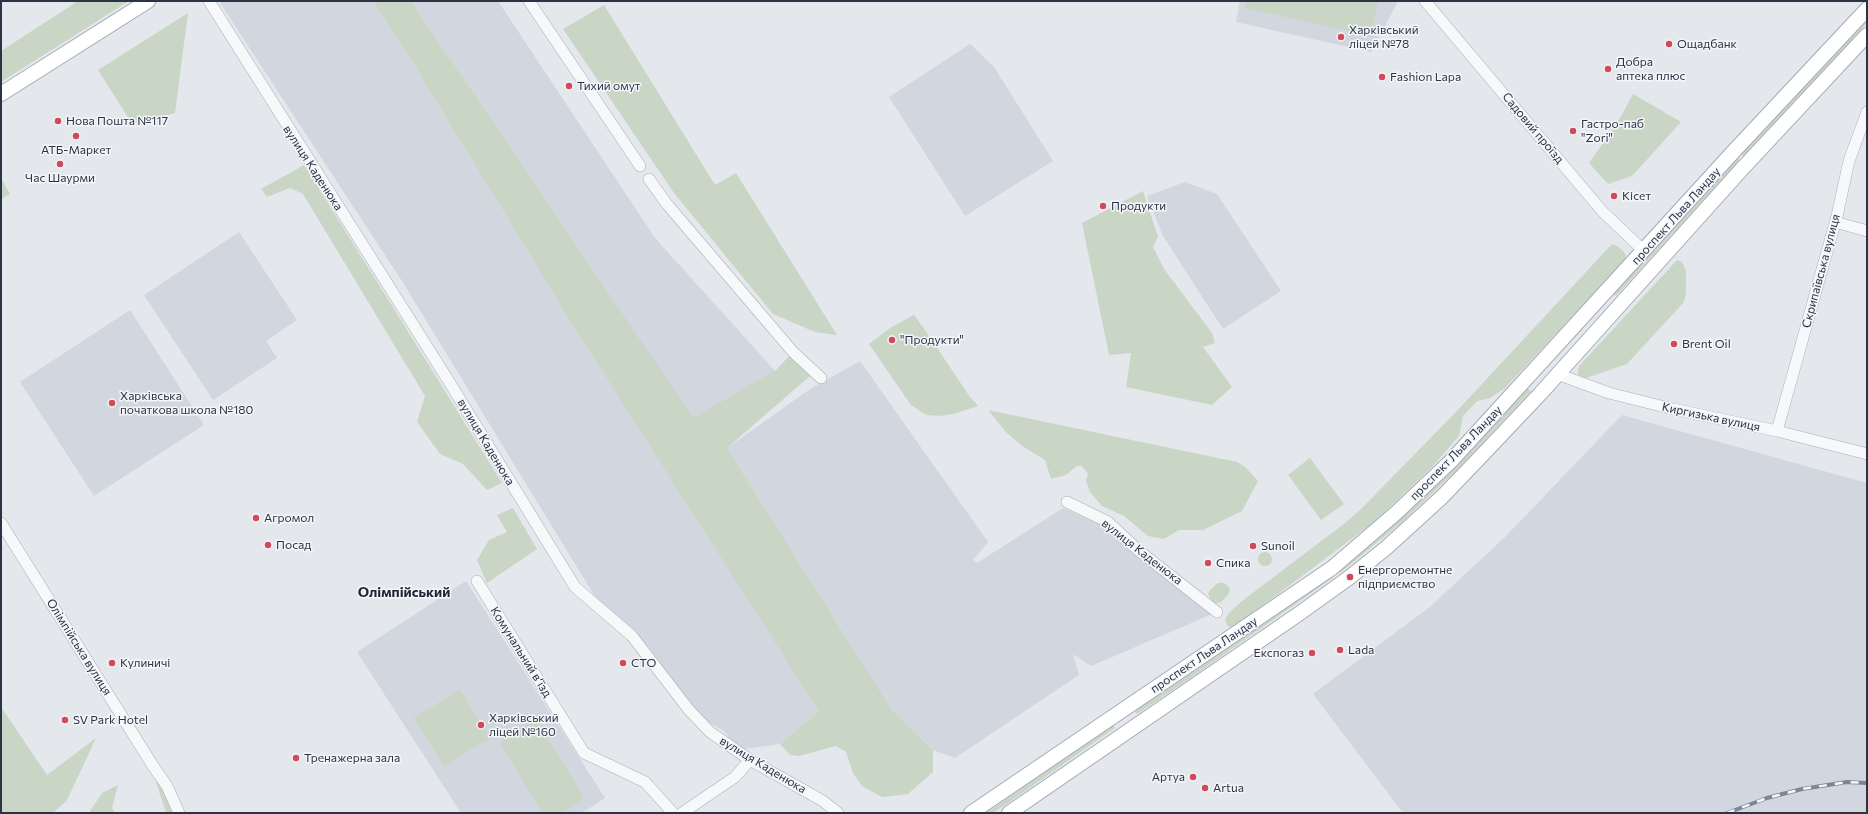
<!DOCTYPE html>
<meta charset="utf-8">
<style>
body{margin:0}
#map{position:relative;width:1868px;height:814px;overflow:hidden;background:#e4e7ec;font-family:Commissioner,sans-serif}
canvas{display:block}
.frame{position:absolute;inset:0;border:2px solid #2b3445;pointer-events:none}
</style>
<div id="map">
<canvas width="1868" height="814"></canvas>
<div class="frame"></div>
</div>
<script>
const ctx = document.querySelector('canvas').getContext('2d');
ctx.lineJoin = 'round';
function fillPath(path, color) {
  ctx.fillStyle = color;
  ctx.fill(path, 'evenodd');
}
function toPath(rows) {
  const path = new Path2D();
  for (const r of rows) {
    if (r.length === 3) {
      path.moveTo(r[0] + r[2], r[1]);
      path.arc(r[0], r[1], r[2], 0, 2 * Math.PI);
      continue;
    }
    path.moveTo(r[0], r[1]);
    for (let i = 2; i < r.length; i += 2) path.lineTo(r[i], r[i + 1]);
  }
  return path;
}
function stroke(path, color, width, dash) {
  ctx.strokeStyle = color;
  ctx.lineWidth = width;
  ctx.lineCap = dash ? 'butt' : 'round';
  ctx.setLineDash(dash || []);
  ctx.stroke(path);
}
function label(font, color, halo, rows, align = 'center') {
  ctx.font = font + ' Commissioner,sans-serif';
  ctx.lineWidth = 3;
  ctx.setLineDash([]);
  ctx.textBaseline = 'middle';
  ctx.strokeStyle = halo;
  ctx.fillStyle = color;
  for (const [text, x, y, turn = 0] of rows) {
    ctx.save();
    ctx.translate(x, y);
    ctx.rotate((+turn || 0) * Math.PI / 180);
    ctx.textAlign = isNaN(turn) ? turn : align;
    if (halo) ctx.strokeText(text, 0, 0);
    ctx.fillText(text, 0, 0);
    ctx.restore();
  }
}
fillPath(toPath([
 [223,1,373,1,395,34,572,324,815,702,819,711,780,744,737,750,724,731,693,713,652,651,594,595,402,281,220,3],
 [411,1,498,1,655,238,776,372,693,419],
 [1240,1,1398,1,1371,52,1236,22],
 [970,44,994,67,1053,161,965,216,889,97],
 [1185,182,1217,194,1281,291,1223,329,1163,236,1147,196],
 [239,232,297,320,266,341,277,358,213,400,144,295],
 [130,310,204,425,94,496,20,382],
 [860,361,988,542,973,560,977,563,1063,508,1108,528,1217,612,1091,666,1073,654,1079,675,955,758,933,750,892,710,727,448,810,389],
 [1622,415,1867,483,1867,813,1403,813,1313,694,1431,606,1505,537],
 [466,581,605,798,582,813,461,813,357,652]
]), '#d2d6de');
fillPath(toPath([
 [78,1,129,1,1,82,1,51],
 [373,1,411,1,693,418,776,370,793,352,810,376,727,448,892,710,933,750,933,772,908,794,882,797,862,786,853,773,846,752,836,746,799,756,790,755,780,744,819,711,572,324,395,34],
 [1246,1,1378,1,1371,36,1245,8],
 [604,5,715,185,736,173,837,335,815,332,773,314,674,193,563,29],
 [188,13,175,113,143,123,131,122,98,70],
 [1867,17,1867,23,1744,156,1741,154],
 [1633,94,1681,122,1632,176,1608,184,1589,163,1619,120],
 [1737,158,1740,160,1616,296,1613,293],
 [304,165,404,325,502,483,487,490,463,464,440,454,417,422,425,396,303,194,290,188,267,197,261,189],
 [1,178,10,194,1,199],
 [1143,191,1158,237,1153,247,1164,269,1212,333,1215,343,1203,347,1232,387,1212,405,1126,387,1131,353,1109,355,1082,223],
 [1612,244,1617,246,1624,252,1626,256,1624,261,1505,388,1490,398,1477,401,1463,416,1459,436,1432,467,1374,522,1238,624,1230,627,1227,625,1225,620,1229,613,1242,601,1349,520,1365,505,1455,413],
 [1677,260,1682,262,1686,271,1686,294,1684,302,1627,364,1586,378,1581,377,1578,374,1578,369,1580,365],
 [914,315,923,327,970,397,978,406,953,414,940,416,926,415,911,405,869,344,890,328],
 [1527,388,1531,391,1455,472,1402,522,1340,573,1337,569],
 [988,410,1237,462,1245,467,1258,481,1242,511,1203,530,1179,530,1164,539,1148,536,1124,516,1102,506,1090,492,1086,481,1088,474,1082,466,1077,466,1066,475,1051,479,1045,460,1022,446,1006,432],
 [1310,458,1344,504,1321,520,1288,475],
 [513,508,537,549,487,583,477,560,489,540,507,532,497,515],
 [1265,559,7],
 [1331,574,1334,577,1189,679,1137,714,1134,710],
 [1218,583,1224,583,1228,586,1230,590,1228,595,1221,602,1213,604,1208,594,1210,590],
 [460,689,490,738,444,766,414,718],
 [1,707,47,775,96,738,67,800,53,813,1,813],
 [534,722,540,726,582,794,580,802,562,813,543,813,502,747,501,743,505,736,530,723],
 [1113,725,1115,728,1008,803,993,813,986,813],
 [158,780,175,813,166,813,156,782],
 [118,785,112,808,115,813,89,813,102,793]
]), '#c9d6c5');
const minor = toPath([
 [209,1,448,380,575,587,632,636,689,710,710,732,750,760,823,801,838,813],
 [529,1,640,166],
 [1425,1,1602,211,1644,251],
 [649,179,666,203,793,352,821,378],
 [1835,222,1867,231],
 [1557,374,1609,393,1673,409,1777,431,1867,454],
 [1777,431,1837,216,1849,161,1867,112],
 [1067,502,1108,522,1138,550,1217,612],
 [1,523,153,766,167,786,179,813],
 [477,581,584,753,645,782,673,813],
 [682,813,735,777,750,760]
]);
const major = toPath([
 [1,94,148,1],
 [971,813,1332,568,1396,513,1451,461,1734,151,1867,9],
 [1009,813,1300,613,1350,577,1386,548,1442,497,1488,449,1540,394,1741,170,1867,35]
]);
stroke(minor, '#a9aeb7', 12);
stroke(major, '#a3abb8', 16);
stroke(minor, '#f7f8fa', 11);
stroke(major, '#fff', 14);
const rail = toPath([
 [1727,813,1767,798,1802,789,1847,782,1867,783]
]);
stroke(rail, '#7d8696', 4);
stroke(rail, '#f4f6f9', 2.5, [8]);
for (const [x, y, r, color] of [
 [1341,37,4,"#d1495b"],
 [1669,44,4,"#d1495b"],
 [1608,69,4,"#d1495b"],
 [1382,77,4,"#d1495b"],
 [569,86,4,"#d1495b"],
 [58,121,4,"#d1495b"],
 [1573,131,4,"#d1495b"],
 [76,136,4,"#d1495b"],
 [60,164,4,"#d1495b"],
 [1614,196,4,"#d1495b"],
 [1103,206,4,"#d1495b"],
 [892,340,4,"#d1495b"],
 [1674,344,4,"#d1495b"],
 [112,403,4,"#d1495b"],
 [256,518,4,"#d1495b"],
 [268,545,4,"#d1495b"],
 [1253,546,4,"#d1495b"],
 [1208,563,4,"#d1495b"],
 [1350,577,4,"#d1495b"],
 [1340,650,4,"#d1495b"],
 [1312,653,4,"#d1495b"],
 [112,663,4,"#d1495b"],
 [623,663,4,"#d1495b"],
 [65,720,4,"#d1495b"],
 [481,725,4,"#d1495b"],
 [296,758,4,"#d1495b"],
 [1193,777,4,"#d1495b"],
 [1205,788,4,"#d1495b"]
]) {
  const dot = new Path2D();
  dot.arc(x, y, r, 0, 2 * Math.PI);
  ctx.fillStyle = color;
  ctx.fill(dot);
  stroke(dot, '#f4f6f9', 1.5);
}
label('12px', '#2b3445', '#f4f6f9', [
 ["Харківський",1349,30],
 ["ліцей №78",1349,44],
 ["Ощадбанк",1677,44],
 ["Добра",1616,62],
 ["аптека плюс",1616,76],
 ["Fashion Lapa",1390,77],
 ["Тихий омут",577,86],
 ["Нова Пошта №117",66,121],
 ["Гастро-паб",1581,124],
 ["\"Zori\"",1581,138],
 ["АТБ-Маркет",76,150,"center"],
 ["Час Шаурми",60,178,"center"],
 ["Кісет",1622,196],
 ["Продукти",1111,206],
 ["\"Продукти\"",900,340],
 ["Brent Oil",1682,344],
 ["Харківська",120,396],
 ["початкова школа №180",120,410],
 ["Агромол",264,518],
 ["Посад",276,545],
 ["Sunoil",1261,546],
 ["Спика",1216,563],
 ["Енергоремонтне",1358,570],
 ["підприємство",1358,584],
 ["Lada",1348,650],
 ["Експогаз",1304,653,"right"],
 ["Кулиничі",120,663],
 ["СТО",631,663],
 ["Харківський",489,718],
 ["ліцей №160",489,732],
 ["SV Park Hotel",73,720],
 ["Тренажерна зала",304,758],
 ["Артуа",1185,777,"right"],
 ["Artua",1213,788]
], 'left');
label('12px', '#2b3445', '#f4f6f9', [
 ["Садовий проїзд",1533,128,50],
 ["вулиця Каденюка",313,168,57],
 ["проспект Льва Ландау",1676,216,-48],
 ["Скрипаївська вулиця",1821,271,-75],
 ["Киргизька вулиця",1711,417,12],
 ["вулиця Каденюка",486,442,59],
 ["проспект Льва Ландау",1456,453,-46],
 ["вулиця Каденюка",1142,552,38],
 ["Олімпійська вулиця",79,647,58],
 ["Комунальний в’їзд",521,652,58],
 ["проспект Льва Ландау",1204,655,-34],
 ["вулиця Каденюка",763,765,31]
]);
label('bold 14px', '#1d2536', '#f4f6f9', [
 ["Олімпійський",404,592]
]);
</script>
